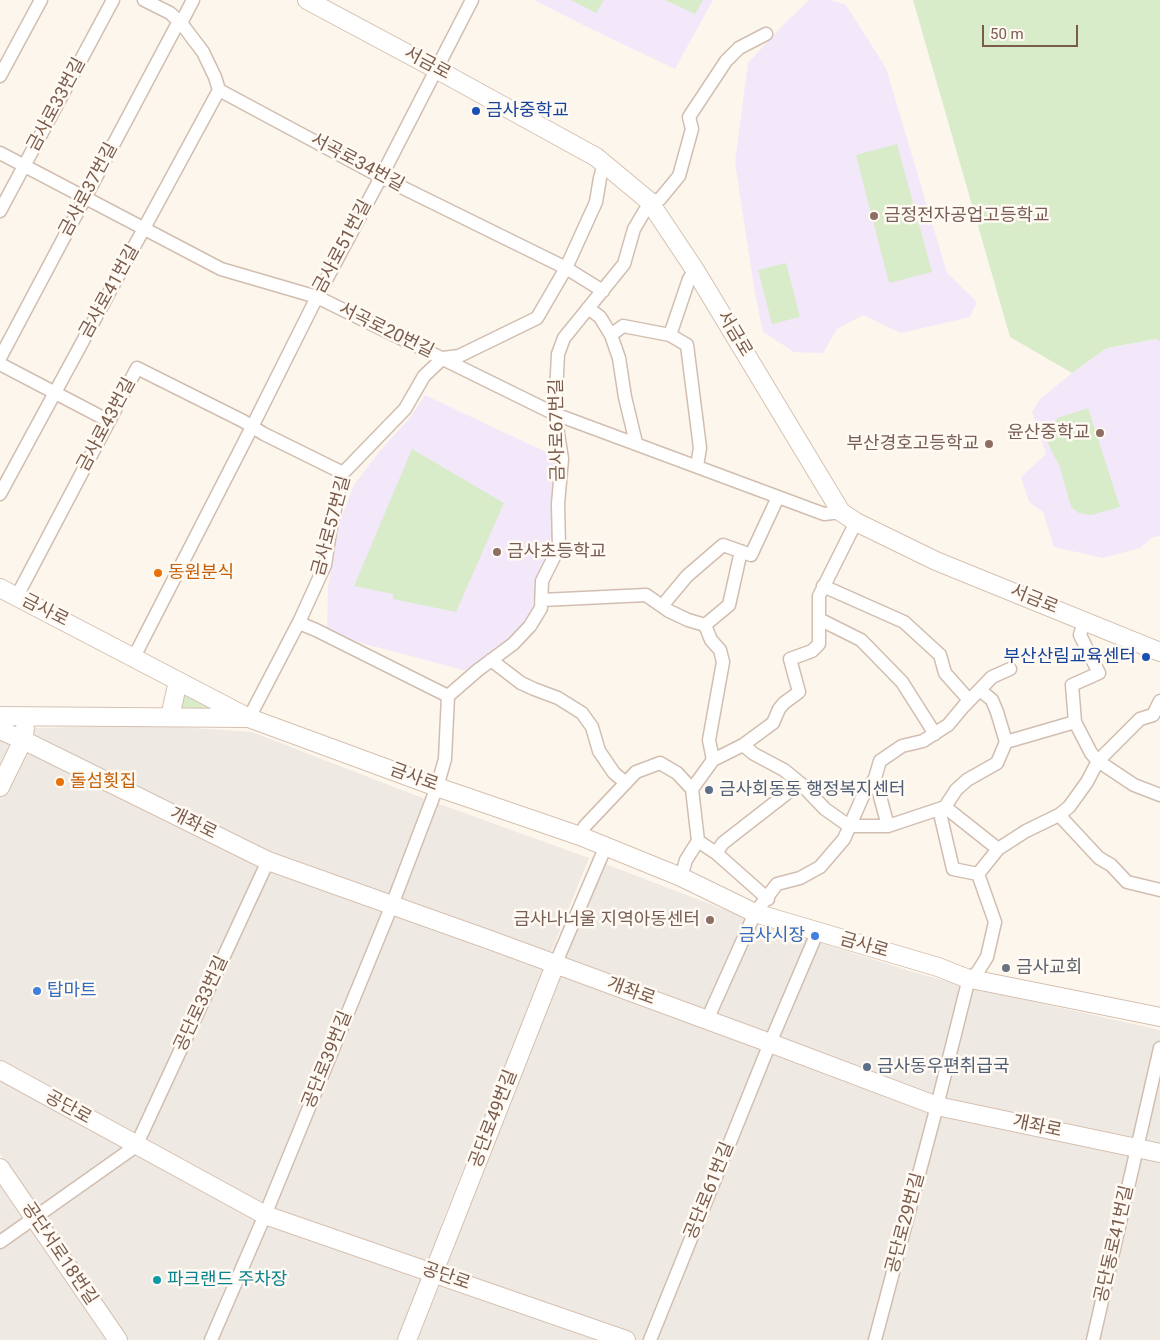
<!DOCTYPE html>
<meta charset="utf-8">
<style>
body{margin:0}
#map{position:relative;width:1160px;height:1340px;overflow:hidden;background:#fdf6ec;font-family:Roboto,sans-serif}
canvas{display:block}
.scale{position:absolute;left:982px;top:25px;width:96px;height:22px;box-sizing:border-box;border:2px solid #7a5c4d;border-top:0;padding-left:6px;font-size:15px;line-height:18px;white-space:nowrap;color:#7a5c4d;-webkit-text-stroke:4px #fffaf3;paint-order:stroke}
</style>
<div id="map">
<canvas width="1160" height="1340"></canvas>
<div class="scale">50 m</div>
</div>
<script>
const ctx = document.querySelector('canvas').getContext('2d');
ctx.lineJoin = 'round';
function fillPath(path, color) {
  ctx.fillStyle = color;
  ctx.fill(path, 'evenodd');
}
function toPath(rows) {
  const path = new Path2D();
  for (const r of rows) {
    path.moveTo(r[0], r[1]);
    for (let i = 2; i < r.length; i += 2) path.lineTo(r[i], r[i + 1]);
  }
  return path;
}
function stroke(path, color, width, dash) {
  ctx.strokeStyle = color;
  ctx.lineWidth = width;
  ctx.lineCap = dash ? 'butt' : 'round';
  ctx.setLineDash(dash || []);
  ctx.stroke(path);
}
function label(font, color, halo, rows, align = 'center') {
  ctx.font = font + ' Roboto,"Noto Sans KR",sans-serif';
  ctx.lineWidth = 5;
  ctx.setLineDash([]);
  ctx.textBaseline = 'middle';
  ctx.strokeStyle = halo;
  ctx.fillStyle = color;
  for (const [text, x, y, turn = 0] of rows) {
    ctx.save();
    ctx.translate(x, y);
    ctx.rotate((+turn || 0) * Math.PI / 180);
    ctx.textAlign = isNaN(turn) ? turn : align;
    if (halo) ctx.strokeText(text, 0, 0);
    ctx.fillText(text, 0, 0);
    ctx.restore();
  }
}
fillPath(toPath([
 [149,725,252,732,420,797,589,858,444,1217,414,1307,401,1340,125,1340,0,1154,0,727,38,728],
 [603,863,770,927,913,972,976,989,1160,1030,1160,1340,416,1340,435,1288,446,1267,505,1106],
 [0,1182,111,1340,0,1340]
]), '#efe9e4');
fillPath(toPath([
 [534,0,713,0,675,69,587,27],
 [809,0,831,0,846,5,886,68,947,273,977,302,970,317,901,333,863,315,837,329,823,353,794,352,763,332,755,294,735,162,748,63,782,26],
 [1157,339,1160,342,1160,536,1153,537,1140,548,1103,558,1054,547,1043,512,1029,502,1021,477,1046,454,1032,412,1040,399,1072,373,1107,348],
 [425,395,554,456,553,547,536,591,530,615,510,638,467,671,342,638,327,631,328,588,337,528,354,485,379,452,409,419]
]), '#f3e8fa');
fillPath(toPath([
 [571,0,604,0,596,13],
 [665,0,703,0,695,14],
 [913,0,1160,0,1160,342,1156,339,1107,348,1072,373,1010,337],
 [897,144,932,272,889,283,856,155],
 [786,263,800,317,772,324,758,270],
 [1088,408,1120,507,1091,515,1079,513,1071,507,1060,467,1046,440,1050,427,1058,418],
 [412,449,504,503,456,612,393,599,393,594,354,586],
 [183,690,224,709,179,709]
]), '#d8ecc9');
const street = toPath([
 [144,0,170,13,181,23,203,52,215,77,219,90,381,177,566,268,603,291],
 [181,23,193,0],
 [0,76,41,0],
 [0,153,221,269,317,297,555,414,824,514,841,512],
 [0,211,113,0],
 [588,308,600,317,611,335,619,358,625,397,636,443],
 [611,335,623,326,670,335,687,345,700,448,697,466],
 [670,335,689,279,695,270],
 [0,358,179,21],
 [0,364,109,421],
 [0,494,219,90],
 [823,586,904,622,940,655,945,673,969,700],
 [17,596,137,368,243,421,264,434,343,473],
 [542,600,646,595,669,611,688,620,705,625],
 [662,606,687,576,723,545,751,555,778,497],
 [819,619,861,640,902,682,935,734],
 [1084,621,1080,635,1099,673,1072,685,1075,722,1091,753,1098,761,1134,785,1160,795],
 [299,623,316,630,448,696],
 [705,625,711,640,720,650,723,662,709,740,713,760,743,745,754,754,784,770,800,783,825,809,849,826,888,826,945,807,956,790,967,780,997,763,1006,742,997,712,992,700,980,690],
 [705,625,729,605,741,551],
 [134,657,252,427,317,297,381,177,472,0],
 [491,660,521,683,534,689,558,698,582,713,592,727,599,751,614,773,626,783],
 [249,718,300,620,325,565,330,532,343,473,405,409,424,376,443,358,459,356,537,318,566,268,596,202,600,178,604,164],
 [1006,742,1075,722],
 [743,745,773,723,779,709,784,703,799,692,790,659,812,651,819,644,819,596,856,522],
 [875,778,888,826],
 [945,807,998,849],
 [939,809,953,869,978,874],
 [1059,815,1099,858,1111,865,1127,882,1160,890],
 [580,836,585,826,636,772,660,763,677,773,692,789],
 [698,841,716,853,768,899],
 [716,853,723,843,800,783],
 [681,877,686,860,698,841,692,789,713,760],
 [555,965,605,848],
 [707,1020,755,913,777,884,800,878,820,867,844,839,862,798,875,778,880,761,902,746,923,741,948,725,963,707,992,677,1010,669],
 [0,1242,136,1146,268,861],
 [211,1340,265,1215,392,905,437,787,445,759,448,696,478,670,513,644,530,626,541,608,542,581,559,547,558,504,562,459,555,414,558,354,564,338,624,264,634,229,650,202,660,199,679,176,692,129,689,117,726,61,739,48,766,34],
 [650,1340,770,1043,817,933],
 [875,1340,937,1106,969,978,977,973,987,957,995,922,978,874,998,849,1026,831,1059,815,1069,807,1087,782,1098,761,1140,719,1153,715,1160,701],
 [1093,1340,1160,1048]
]);
const secondary = toPath([
 [307,0,436,69,596,157,649,201,695,270,841,512,856,522,936,561,1160,652],
 [0,588,249,718,437,787,580,836,681,877,755,913,938,967,966,978,1160,1017],
 [0,716,246,718],
 [170,717,178,681],
 [0,730,23,740,268,861,490,940,770,1043,937,1106,1160,1153],
 [0,787,23,740,25,728],
 [0,1070,265,1215,626,1340],
 [0,1168,118,1340],
 [407,1340,555,965]
]);
stroke(street, '#d1beb0', 15);
stroke(secondary, '#d6c0b0', 20);
stroke(street, '#fff', 12);
stroke(secondary, '#fff', 18);
for (const [x, y, r, color] of [
 [476,111,5,"#1a4fb4"],
 [874,216,5,"#8d6e63"],
 [1100,433,5,"#8d6e63"],
 [989,444,5,"#8d6e63"],
 [497,552,5,"#8d6e63"],
 [158,573,5,"#e8710a"],
 [1146,657,5,"#1a4fb4"],
 [60,782,5,"#e8710a"],
 [709,790,5,"#5c6f8a"],
 [710,920,5,"#8d6e63"],
 [815,936,5,"#3f7fe0"],
 [1006,968,5,"#6b7280"],
 [37,991,5,"#3f7fe0"],
 [867,1067,5,"#5c6f8a"],
 [157,1280,5,"#0f9aa8"]
]) {
  const dot = new Path2D();
  dot.arc(x, y, r, 0, 2 * Math.PI);
  ctx.fillStyle = color;
  ctx.fill(dot);
  stroke(dot, '#fffaf3', 2);
}
label('18px', '#7a5c4d', '#fffaf3', [
 ["서금로",427,64,28],
 ["금사로33번길",57,105,-62],
 ["서곡로34번길",357,163,28],
 ["금사로37번길",89,190,-62],
 ["금사로51번길",343,247,-62],
 ["금사로41번길",110,292,-61],
 ["서곡로20번길",386,331,26],
 ["서금로",734,334,59],
 ["금사로43번길",107,425,-62],
 ["금사로67번길",558,430,-91],
 ["금사로57번길",332,526,-75],
 ["서금로",1034,600,22],
 ["금사로",45,611,27],
 ["금사로",414,778,20],
 ["개좌로",193,824,26],
 ["금사로",864,946,16],
 ["개좌로",631,992,20],
 ["공단로33번길",202,1004,-65],
 ["공단로39번길",328,1060,-68],
 ["공단로",68,1108,29],
 ["공단로49번길",494,1119,-69],
 ["개좌로",1037,1127,12],
 ["공단로61번길",710,1191,-68],
 ["공단로29번길",906,1223,-75],
 ["공단동로41번길",1115,1244,-77],
 ["공단서로18번길",59,1254,56],
 ["공단로",446,1277,19]
]);
label('18px', '#164399', '#fffaf3', [
 ["금사중학교",486,111],
 ["부산산림교육센터",1136,657,"right"]
], 'left');
label('18px', '#785e54', '#fffaf3', [
 ["금정전자공업고등학교",884,216,"left"],
 ["윤산중학교",1090,433],
 ["부산경호고등학교",979,444],
 ["금사초등학교",507,552,"left"],
 ["금사나너울 지역아동센터",700,920]
], 'right');
label('18px', '#c56008', '#fffaf3', [
 ["동원분식",168,573],
 ["돌섬횟집",70,782]
], 'left');
label('18px', '#4e5e75', '#fffaf3', [
 ["금사회동동 행정복지센터",719,790],
 ["금사동우편취급국",877,1067]
], 'left');
label('18px', '#366cbe', '#fffaf3', [
 ["금사시장",805,936],
 ["탑마트",47,991,"left"]
], 'right');
label('18px', '#5b616d', '#fffaf3', [
 ["금사교회",1016,968]
], 'left');
label('18px', '#0d838f', '#fffaf3', [
 ["파크랜드 주차장",167,1280]
], 'left');
</script>
